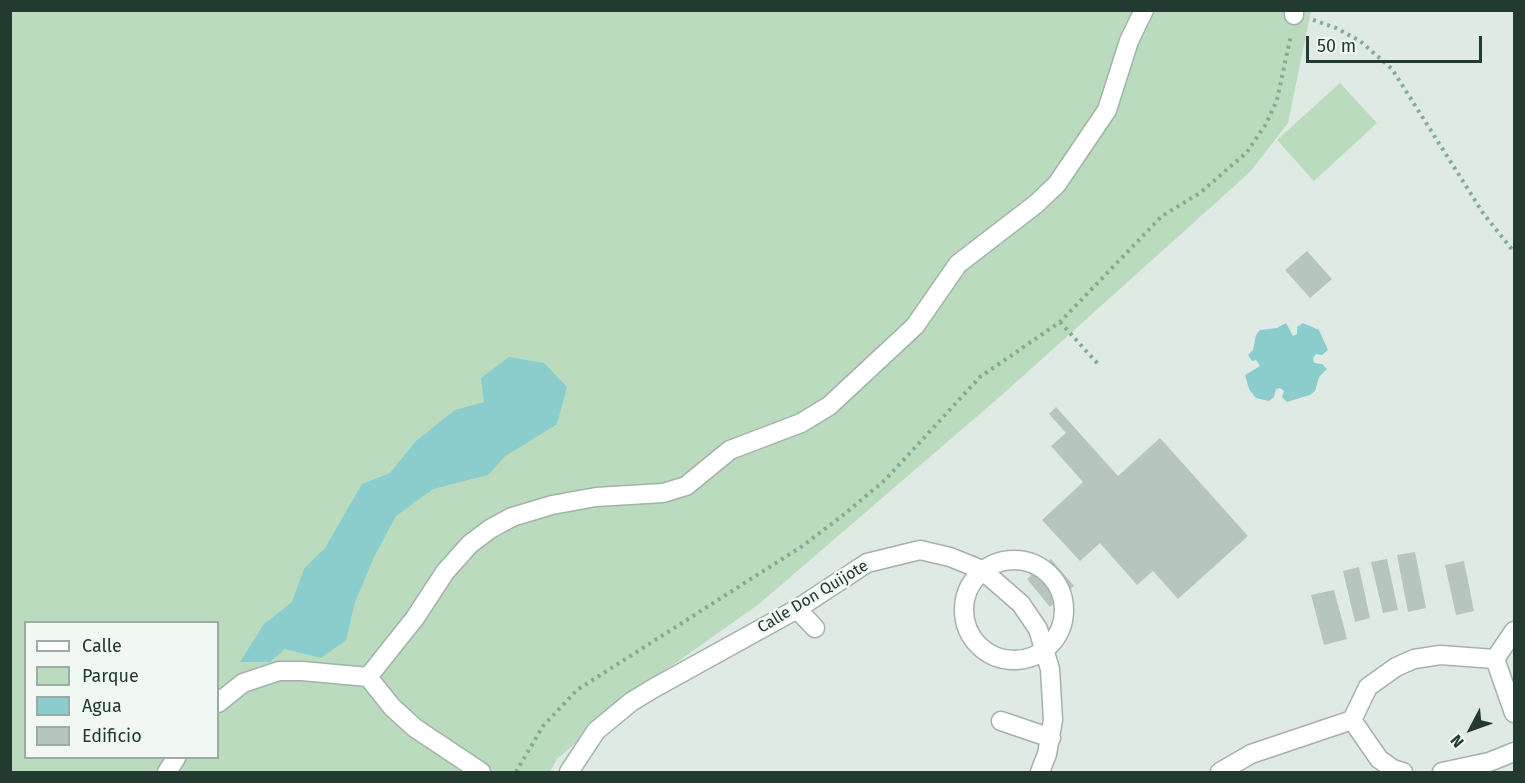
<!DOCTYPE html>
<style>
body{margin:0}
#map{position:relative;width:1525px;height:783px;overflow:hidden;background:#e0eae4;font-family:"Fira Sans",sans-serif}
canvas{display:block}
.frame{position:absolute;inset:0;border:12px solid #223a2f;pointer-events:none}
.legend{position:absolute;left:24px;top:621px;width:195px;height:138px;box-sizing:border-box;background:#f1f7f3;border:2px solid #9eaba5;margin:0;padding:8px 10px;list-style:none;font-size:18px;color:#223a2f}
.legend li{display:flex;align-items:center;gap:12px;height:30px}
.legend b{width:30px;border:2px solid #9eaba5}
.north{position:absolute;left:1441px;top:699px;width:60px;height:60px;-webkit-text-stroke:4px #f1f7f3;paint-order:stroke;rotate:229deg;font-size:16px;font-weight:700;line-height:24px;text-align:center;color:#223a2f}
.north::after{content:'';display:block;margin:auto;width:21px;height:27px;background:#223a2f;clip-path:polygon(50% 0,100% 100%,50% 72%,0 100%)}
.scale{position:absolute;left:1306px;top:36px;width:176px;height:27px;box-sizing:border-box;border:3px solid #223a2f;border-top:0;padding-left:8px;font-size:18px;line-height:21px;white-space:nowrap;color:#223a2f;-webkit-text-stroke:4px #f1f7f3;paint-order:stroke}
</style>
<div id="map">
<canvas width="1525" height="783"></canvas>
<div class="frame"></div>
<ul class="legend">
<li><b style="height:8px;background:#fff"></b>Calle</li>
<li><b style="height:16px;background:#badbbd"></b>Parque</li>
<li><b style="height:16px;background:#8acdcc"></b>Agua</li>
<li><b style="height:16px;background:#b6c5bd"></b>Edificio</li>
</ul>
<div class="north">N</div>
<div class="scale">50 m</div>
</div>
<script>
const ctx = document.querySelector('canvas').getContext('2d');
ctx.lineJoin = 'round';
function fillPath(path, color) {
  ctx.fillStyle = color;
  ctx.fill(path, 'evenodd');
}
function toPath(rows) {
  const path = new Path2D();
  for (const r of rows) {
    if (r.length === 3) {
      path.moveTo(r[0] + r[2], r[1]);
      path.arc(r[0], r[1], r[2], 0, 2 * Math.PI);
      continue;
    }
    path.moveTo(r[0], r[1]);
    for (let i = 2; i < r.length; i += 2) path.lineTo(r[i], r[i + 1]);
  }
  return path;
}
function stroke(path, color, width, dash) {
  ctx.strokeStyle = color;
  ctx.lineWidth = width;
  ctx.lineCap = dash ? 'butt' : 'round';
  ctx.setLineDash(dash || []);
  ctx.stroke(path);
}
function label(font, color, halo, rows, align = 'center') {
  ctx.font = font + ' "Fira Sans",sans-serif';
  ctx.lineWidth = 5;
  ctx.setLineDash([]);
  ctx.textBaseline = 'middle';
  ctx.strokeStyle = halo;
  ctx.fillStyle = color;
  for (const [text, x, y, turn = 0] of rows) {
    ctx.save();
    ctx.translate(x, y);
    ctx.rotate((+turn || 0) * Math.PI / 180);
    ctx.textAlign = isNaN(turn) ? turn : align;
    if (halo) ctx.strokeText(text, 0, 0);
    ctx.fillText(text, 0, 0);
    ctx.restore();
  }
}
fillPath(toPath([
 [10,11,1311,11,1288,123,1250,172,1003,394,759,604,639,689,557,759,550,772,11,772],
 [26,622,218,622,218,758,26,758],
 [1340,83,1377,123,1314,181,1277,140]
]), '#badbbd');
fillPath(toPath([
 [1286,323,1293,336,1297,334,1297,327,1303,323,1319,330,1328,350,1322,355,1316,354,1313,358,1314,363,1322,364,1327,369,1319,377,1315,391,1310,395,1287,402,1282,397,1284,391,1280,388,1276,389,1274,397,1269,401,1256,398,1249,389,1245,375,1260,366,1256,360,1252,361,1248,355,1253,350,1256,335,1260,330,1277,328],
 [509,357,544,363,567,387,557,424,504,457,488,475,433,489,396,516,374,557,355,602,346,640,321,658,285,649,270,662,240,662,264,624,292,602,304,569,325,548,362,484,390,473,416,441,455,410,484,402,481,378]
]), '#8acdcc');
fillPath(toPath([
 [1307,251,1332,279,1310,298,1285,270],
 [1056,407,1118,476,1160,438,1248,536,1178,599,1153,571,1137,585,1100,543,1080,561,1042,520,1083,482,1051,446,1066,433,1049,414],
 [1415,552,1426,608,1408,612,1397,555],
 [1051,559,1074,586,1050,607,1027,579],
 [1387,559,1398,610,1383,613,1371,562],
 [1464,561,1474,611,1456,615,1445,565],
 [1359,567,1370,618,1355,622,1343,571],
 [1334,590,1347,639,1324,645,1311,595]
]), '#b6c5bd');
const minor = toPath([
 [1294,10,1294,15],
 [1014,610,50],
 [797,609,815,628],
 [1495,659,1514,713],
 [368,677,392,707,415,728,481,772],
 [218,703,243,683,279,671,302,671,368,677,415,618,445,572,470,544,490,529,512,517,552,505,596,497,663,493,686,486,730,450,801,423,829,406,915,326,958,264,1036,204,1057,184,1107,110,1129,41,1144,10],
 [1352,720,1368,687,1396,667,1414,659,1440,655,1495,659,1514,631],
 [1352,720,1379,759,1393,769,1403,772],
 [1001,721,1051,738],
 [167,772,176,758],
 [569,772,596,731,631,702,654,688,797,609,867,563,920,550,950,557,982,570,1021,604,1038,629,1050,669,1053,720,1047,754,1040,772],
 [1220,772,1251,754,1352,720],
 [1442,772,1489,762,1514,752]
]);
stroke(minor, '#a3b2aa', 21);
stroke(toPath([
 [1313,20,1336,28,1360,41,1392,69,1483,213,1514,252],
 [1060,322,1098,364],
 [516,772,543,726,577,690,801,547,842,516,885,480,980,377,1060,322,1162,216,1200,193,1247,152,1266,124,1277,100,1291,35]
]), '#82ad98', 4, [3, 4.5]);
stroke(minor, '#fff', 18);
label('16px', '#223a2f', '#f1f7f3', [
 ["Calle Don Quijote",813,597,-31]
]);
</script>
